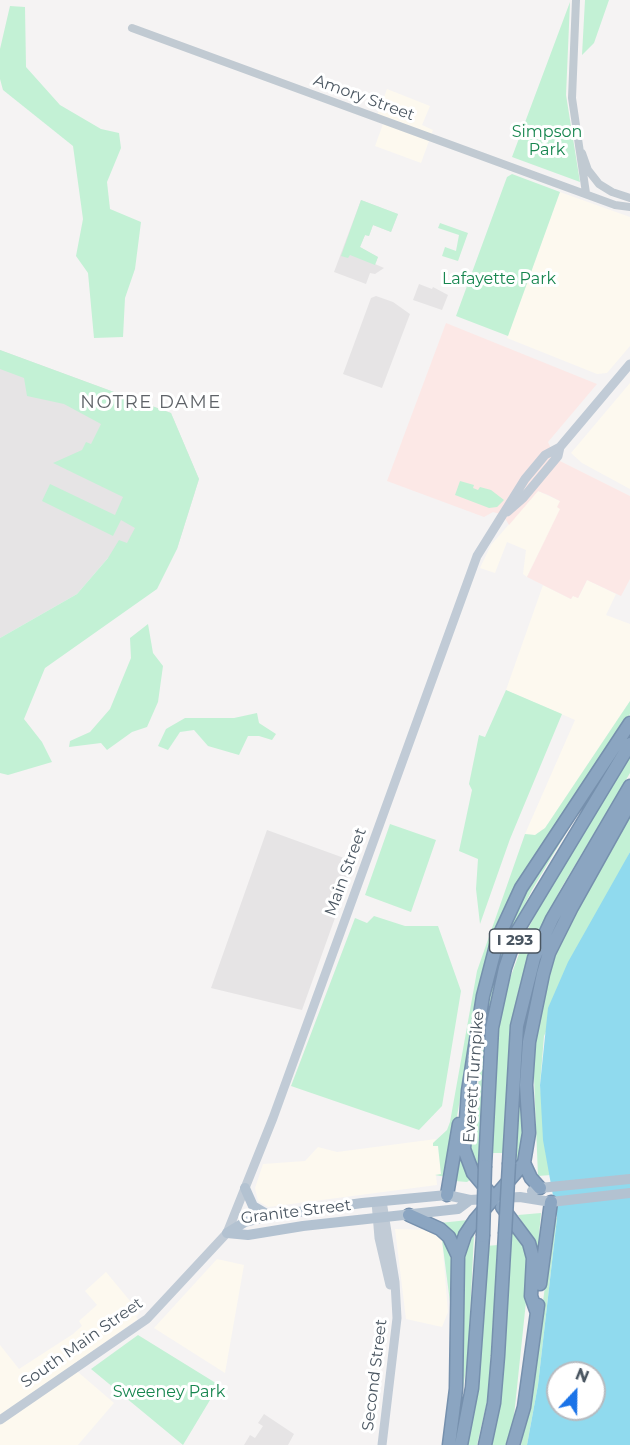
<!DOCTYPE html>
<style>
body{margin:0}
#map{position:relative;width:630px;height:1445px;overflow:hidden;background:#f5f3f3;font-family:Montserrat,sans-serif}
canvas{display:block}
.north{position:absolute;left:546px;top:1361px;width:60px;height:60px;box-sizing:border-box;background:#fff;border:2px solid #b7bbc0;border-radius:50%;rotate:22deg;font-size:16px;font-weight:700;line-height:24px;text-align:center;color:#4a5661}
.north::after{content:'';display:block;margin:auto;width:21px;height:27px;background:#1a73e8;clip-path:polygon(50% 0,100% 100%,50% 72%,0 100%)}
</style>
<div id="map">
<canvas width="630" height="1445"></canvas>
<div class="north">N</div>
</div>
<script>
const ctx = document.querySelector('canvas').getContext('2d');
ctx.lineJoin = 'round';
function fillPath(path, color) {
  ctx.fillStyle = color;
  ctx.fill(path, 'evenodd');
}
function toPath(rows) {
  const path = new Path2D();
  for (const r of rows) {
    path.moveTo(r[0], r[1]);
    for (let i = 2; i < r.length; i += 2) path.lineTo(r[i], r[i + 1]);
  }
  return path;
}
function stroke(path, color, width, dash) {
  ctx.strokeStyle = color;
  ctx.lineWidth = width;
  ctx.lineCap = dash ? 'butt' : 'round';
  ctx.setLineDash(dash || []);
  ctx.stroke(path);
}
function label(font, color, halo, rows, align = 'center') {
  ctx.font = font + ' Montserrat,sans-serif';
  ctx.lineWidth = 6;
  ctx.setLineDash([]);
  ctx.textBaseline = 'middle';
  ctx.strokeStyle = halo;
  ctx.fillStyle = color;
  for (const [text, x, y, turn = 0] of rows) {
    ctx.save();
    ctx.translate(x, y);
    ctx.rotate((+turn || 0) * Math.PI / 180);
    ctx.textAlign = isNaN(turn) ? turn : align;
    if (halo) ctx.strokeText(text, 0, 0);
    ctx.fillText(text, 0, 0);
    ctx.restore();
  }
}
fillPath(toPath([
 [387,89,430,106,422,125,433,130,421,163,375,146,383,124,375,121],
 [560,192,630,217,630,346,607,373,597,374,507,338],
 [630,383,630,489,582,463,571,453],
 [538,491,560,501,561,509,527,577,523,574,526,550,507,542,495,573,480,568,491,545],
 [587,580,616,594,606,615,630,624,630,701,545,828,535,835,525,834,575,720,506,690,543,585,571,599,573,596,578,598],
 [436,1139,433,1143,438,1146,441,1175,436,1175,437,1185,268,1207,258,1201,255,1188,263,1164,305,1161,318,1147,337,1152],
 [395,1229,430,1230,442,1240,448,1312,442,1327,406,1319],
 [217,1259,244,1265,225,1373,154,1328],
 [106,1272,140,1313,136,1317,138,1319,71,1366,114,1403,78,1445,0,1445,0,1345,19,1369,73,1334,82,1326,79,1321,97,1305,85,1291]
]), '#fdf9ef');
fillPath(toPath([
 [361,200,398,214,391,232,373,225,369,236,365,235,360,247,378,257,375,264,384,268,375,274,370,273,366,284,334,272],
 [419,284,432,289,433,287,448,295,442,310,413,300],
 [376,296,393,302,410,314,382,388,343,374,371,298],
 [0,350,171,413,199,479,177,549,108,558,77,594,0,638],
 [267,830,355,862,302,1010,211,988],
 [264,1414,294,1434,288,1445,244,1445,250,1435,255,1438,263,1426,258,1423]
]), '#e6e4e5');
fillPath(toPath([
 [446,323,597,384,548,442,556,459,630,496,630,579,621,596,587,580,578,598,573,596,571,599,527,577,560,509,557,507,560,501,548,495,538,491,509,525,503,515,493,512,484,517,387,481]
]), '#fce8e6');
fillPath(toPath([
 [585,0,609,0,594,43,582,55],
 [570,2,566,95,580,182,512,157],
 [10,6,25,7,26,67,60,105,101,129,119,133,121,148,107,182,110,209,141,222,135,269,125,298,123,337,94,338,88,273,76,256,83,219,73,146,3,90,0,79,0,49],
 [512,174,560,192,508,336,456,316,507,177],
 [361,200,398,214,391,232,373,225,369,236,365,235,360,247,378,257,375,265,350,255,348,258,341,256],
 [440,223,468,233,458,261,442,256,445,247,456,251,459,235,438,228],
 [0,350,171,413,199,479,177,549,157,589,45,668,24,719,42,742,52,762,8,775,0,773,0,638,77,594,108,558,119,540,127,543,135,528,121,520,113,536,42,501,50,484,115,515,123,497,53,463,82,450,86,442,91,444,101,424,64,404,27,396,24,378,0,369],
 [460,481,474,485,473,488,478,490,480,487,491,490,504,500,497,507,489,508,455,495],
 [148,624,153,653,163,666,158,702,147,727,132,732,107,750,101,743,69,747,70,741,90,732,110,709,131,658,130,638],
 [506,690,562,714,510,839,480,924,476,889,478,859,459,851,472,790,469,784,479,735,485,737],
 [630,701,630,714,531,863,506,909,473,1027,446,1177,435,1175,441,1174,438,1146,433,1146,433,1143,447,1130,450,1122,477,971,525,834,535,835,545,828],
 [257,713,259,723,276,734,272,740,259,736,248,736,239,755,208,746,194,730,180,732,168,750,158,746,166,729,185,718,234,718],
 [630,755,630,773,559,892,527,960,518,992,509,1046,504,1153,491,1153,499,1026,509,981,529,927,552,883],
 [584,803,532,890,512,930,497,975,488,1016,478,1166,475,1167,470,1154,470,1141,479,1079,483,1027,499,948,524,888],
 [630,813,630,852,544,1036,540,1085,551,1175,538,1176,533,1053,542,992,560,940],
 [390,824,436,840,411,912,365,895],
 [374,916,405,926,438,926,461,991,442,1106,419,1130,291,1086,355,918,367,923],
 [557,923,559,924,534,993,524,1135,519,1162,516,1163,523,1033,530,995],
 [459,1156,470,1180,467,1182,455,1181],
 [541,1213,539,1235,542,1236,538,1256,531,1236,518,1215],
 [557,1218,538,1385,527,1445,521,1445,530,1399,554,1219],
 [468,1220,456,1243,440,1223],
 [512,1230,525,1246,529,1273,514,1416,507,1445,491,1445,502,1384],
 [438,1232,453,1256,453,1310,451,1310,442,1240,436,1235],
 [472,1234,474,1234,468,1356,456,1435,464,1254],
 [498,1245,488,1397,477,1445,466,1445,477,1387,486,1246],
 [138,1335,219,1385,183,1445,91,1369]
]), '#c3f1d5');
fillPath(toPath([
 [630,852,630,1445,527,1445,538,1385,557,1218,543,1140,540,1085,548,1008,568,962],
 [558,1373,594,1373,594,1409,558,1409]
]), '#90daee');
const motorway = toPath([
 [509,1163,517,1026,534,958,552,919,630,786],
 [524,1163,531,1178,540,1188],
 [485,1166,492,1028,505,968,518,930,630,744],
 [489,1192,473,1173,464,1149,468,1091,483,996,498,938,521,888,630,723],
 [447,1195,459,1124],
 [502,1207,529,1243,533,1258,531,1296,537,1313],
 [409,1215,440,1229,449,1237,458,1256],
 [540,1284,551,1202],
 [449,1445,456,1389,458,1256,465,1235,475,1220,524,1163,529,1133,526,1085,529,1042,543,974,549,953,572,907,630,803],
 [461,1445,472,1388,483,1236],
 [485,1445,494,1403,498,1356,505,1234],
 [513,1445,524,1407,538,1305]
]);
stroke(motorway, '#7690ad', 15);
stroke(toPath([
 [576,0,572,98,586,193],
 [132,28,615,205,630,207],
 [582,153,588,170,599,184,612,192,630,198]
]), '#c1cad2', 8);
stroke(toPath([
 [507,512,523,498,558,456,560,447,630,364],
 [376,1202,379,1238,390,1285],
 [0,1420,147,1319,227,1233,273,1118,477,556,525,479,545,455,560,447],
 [382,1445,397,1318,395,1282,382,1201]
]), '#c1cbd6', 9);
stroke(toPath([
 [245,1188,253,1206,270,1216],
 [532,1191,540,1188,630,1179],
 [227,1233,245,1222,270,1216,362,1203,447,1195,470,1200,520,1197,551,1202,630,1193],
 [227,1233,248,1235,303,1226,458,1209,470,1200]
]), '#b3c2d1', 10);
stroke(motorway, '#8ba5c1', 12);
const motorwayBridge = toPath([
 [505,1234,509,1163],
 [483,1236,485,1166]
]);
stroke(motorwayBridge, '#7690ad', 15, []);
stroke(motorwayBridge, '#8ba5c1', 12);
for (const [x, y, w] of [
 [515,941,51]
]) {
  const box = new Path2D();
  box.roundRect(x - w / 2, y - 12, w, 24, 4.5);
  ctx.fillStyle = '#fff';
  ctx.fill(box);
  stroke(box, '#4a5661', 1.5);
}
label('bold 15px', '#4a5661', null, [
 ["I 293",515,941]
]);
label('16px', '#4a5661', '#fff', [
 ["Amory Street",364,98,20],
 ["Main Street",346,872,-70],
 ["Everett Turnpike",474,1077,-86],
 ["Granite Street",296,1212,-7],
 ["South Main Street",82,1343,-35],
 ["Second Street",375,1375,-83]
]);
label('16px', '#17864f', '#fff', [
 ["Simpson",547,132],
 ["Park",547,150],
 ["Lafayette Park",499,279],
 ["Sweeney Park",169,1392]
]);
ctx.letterSpacing = '1.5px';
label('18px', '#5f6368', '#fff', [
 ["NOTRE DAME",151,403]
]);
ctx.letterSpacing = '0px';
</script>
